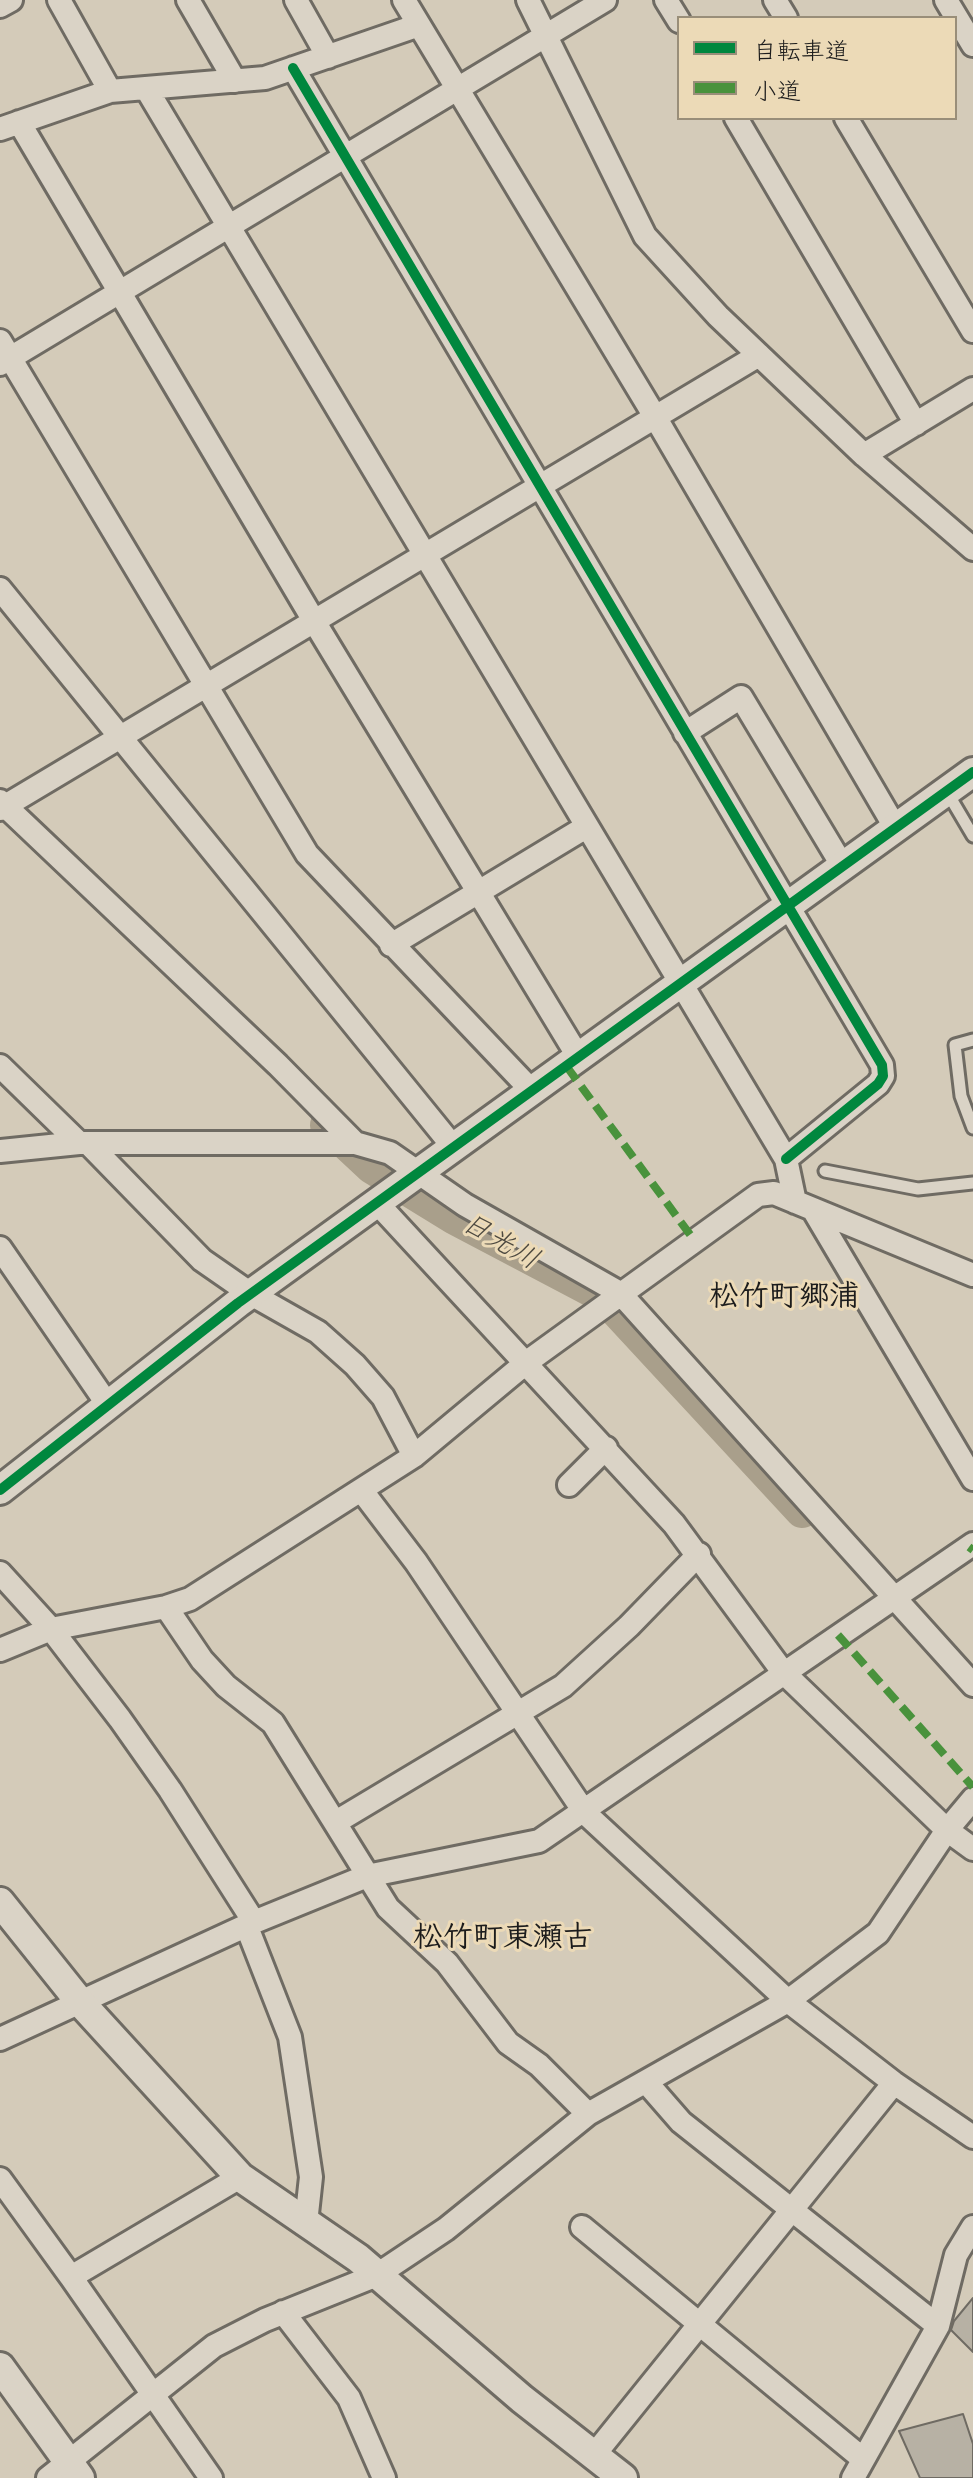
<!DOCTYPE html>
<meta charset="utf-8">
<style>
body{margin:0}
#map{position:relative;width:973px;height:2478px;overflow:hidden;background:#d4cbb9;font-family:"Patrick Hand","Klee One",sans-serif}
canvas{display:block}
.legend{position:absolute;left:677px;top:16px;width:280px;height:104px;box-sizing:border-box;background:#ecdab7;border:2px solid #998e79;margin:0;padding:10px 14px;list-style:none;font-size:24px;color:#1c1c1c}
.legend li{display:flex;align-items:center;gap:16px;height:40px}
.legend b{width:40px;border:2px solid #998e79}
</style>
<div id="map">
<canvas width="973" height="2478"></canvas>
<ul class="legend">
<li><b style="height:10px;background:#00873e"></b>自転車道</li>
<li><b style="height:10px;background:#49923c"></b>小道</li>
</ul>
</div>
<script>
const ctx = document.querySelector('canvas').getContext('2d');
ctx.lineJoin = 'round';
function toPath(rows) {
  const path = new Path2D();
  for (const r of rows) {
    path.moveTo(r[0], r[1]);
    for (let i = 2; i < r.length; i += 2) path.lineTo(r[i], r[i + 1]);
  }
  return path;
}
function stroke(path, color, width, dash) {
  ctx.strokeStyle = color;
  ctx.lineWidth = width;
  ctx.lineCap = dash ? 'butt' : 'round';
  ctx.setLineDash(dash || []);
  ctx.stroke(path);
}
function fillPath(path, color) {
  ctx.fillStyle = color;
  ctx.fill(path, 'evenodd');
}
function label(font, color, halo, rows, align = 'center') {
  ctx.font = font + ' "Patrick Hand","Klee One",sans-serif';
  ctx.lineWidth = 6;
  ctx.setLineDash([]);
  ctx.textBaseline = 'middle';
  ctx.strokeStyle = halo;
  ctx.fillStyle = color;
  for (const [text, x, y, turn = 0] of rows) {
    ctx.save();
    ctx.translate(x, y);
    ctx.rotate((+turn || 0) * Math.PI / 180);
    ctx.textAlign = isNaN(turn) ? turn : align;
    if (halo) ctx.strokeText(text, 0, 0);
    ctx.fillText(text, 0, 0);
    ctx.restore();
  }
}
stroke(toPath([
 [327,1125,372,1167,455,1218,603,1296,802,1511]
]), '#a99f8b', 34);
const building = toPath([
 [973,2298,973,2352,951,2330,954,2321,973,2298],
 [963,2414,973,2444,973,2478,920,2478,899,2431,963,2414]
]);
fillPath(building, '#b7b1a4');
stroke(building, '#6f6b63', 2);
const service = toPath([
 [947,792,973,836],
 [973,1040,955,1045,961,1096,973,1128],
 [825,1171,918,1189,973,1183]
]);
const minor = toPath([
 [59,0,110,91],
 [188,0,235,81],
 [296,0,328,57],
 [404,0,654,415,895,827],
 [528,0,645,236,718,316,864,455,973,549],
 [666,0,679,21],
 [775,0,786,18],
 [946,0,973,45],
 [0,6,11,0],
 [293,68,882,1065,883,1076,878,1084,786,1159],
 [146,88,786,1159,795,1202],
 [736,118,916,424],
 [846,118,973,331],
 [19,122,320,631,579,1058],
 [0,129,110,91,265,78,419,25],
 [0,341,307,854,533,1092],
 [0,364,605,0],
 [864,455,973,389],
 [0,589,455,1149],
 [685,733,741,697,842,865],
 [0,801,278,1065,355,1143],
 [0,809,759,355],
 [391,945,586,827],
 [0,1066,79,1143],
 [88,1143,202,1260,251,1294,318,1332,355,1365,383,1397,414,1456],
 [0,1151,79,1143,355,1143,390,1153,465,1205,620,1293,973,1685],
 [378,1204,674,1524,783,1672,947,1830,973,1849],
 [814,1211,973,1479],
 [0,1248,108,1405],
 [569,1485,606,1448],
 [362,1491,416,1562,585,1813,788,2001,894,2083,973,2137],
 [0,1573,51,1629,120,1719,170,1790,254,1922],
 [166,1607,202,1660,226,1686,273,1723,388,1908,447,1963,508,2043,539,2065,588,2114],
 [0,1650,51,1629,166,1607,190,1599,414,1456,527,1362,758,1195,774,1193,973,1275],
 [336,1822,563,1686,629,1626,699,1554],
 [247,1927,290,2037,311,2177,306,2223],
 [0,2039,254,1922,367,1876,539,1841,973,1544],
 [647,2083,681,2122,938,2326],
 [0,2179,71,2277],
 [582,2227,863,2459],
 [283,2312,349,2398,384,2478],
 [594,2455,894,2083],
 [48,2478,214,2346,265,2320,377,2275,446,2229,588,2114,788,2001,878,1933,947,1830,973,1799],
 [211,2478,71,2277,240,2177],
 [853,2478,938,2326,956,2255,973,2227]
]);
const tertiary = toPath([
 [0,1490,238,1303,973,772],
 [0,1902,80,2002,240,2177,358,2258,522,2399,623,2478],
 [0,2367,80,2478]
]);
stroke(service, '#6f6b63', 17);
stroke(minor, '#6f6b63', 28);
stroke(tertiary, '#6f6b63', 34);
stroke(service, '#dad3c6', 11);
stroke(minor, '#dad3c6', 22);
stroke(tertiary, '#dad3c6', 28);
stroke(toPath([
 [567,1067,694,1240],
 [969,1547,973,1550],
 [838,1635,973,1787]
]), '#49923c', 8, [16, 8]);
stroke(toPath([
 [293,68,882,1065,883,1076,878,1084,786,1159],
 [0,1490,238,1303,973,772]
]), '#00873e', 10);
label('italic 28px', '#4d4940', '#ecdab7', [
 ["日光川",500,1242,30]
]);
label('bold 30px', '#1c1c1c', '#ecdab7', [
 ["松竹町郷浦",784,1297],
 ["松竹町東瀬古",503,1938]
]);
</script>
